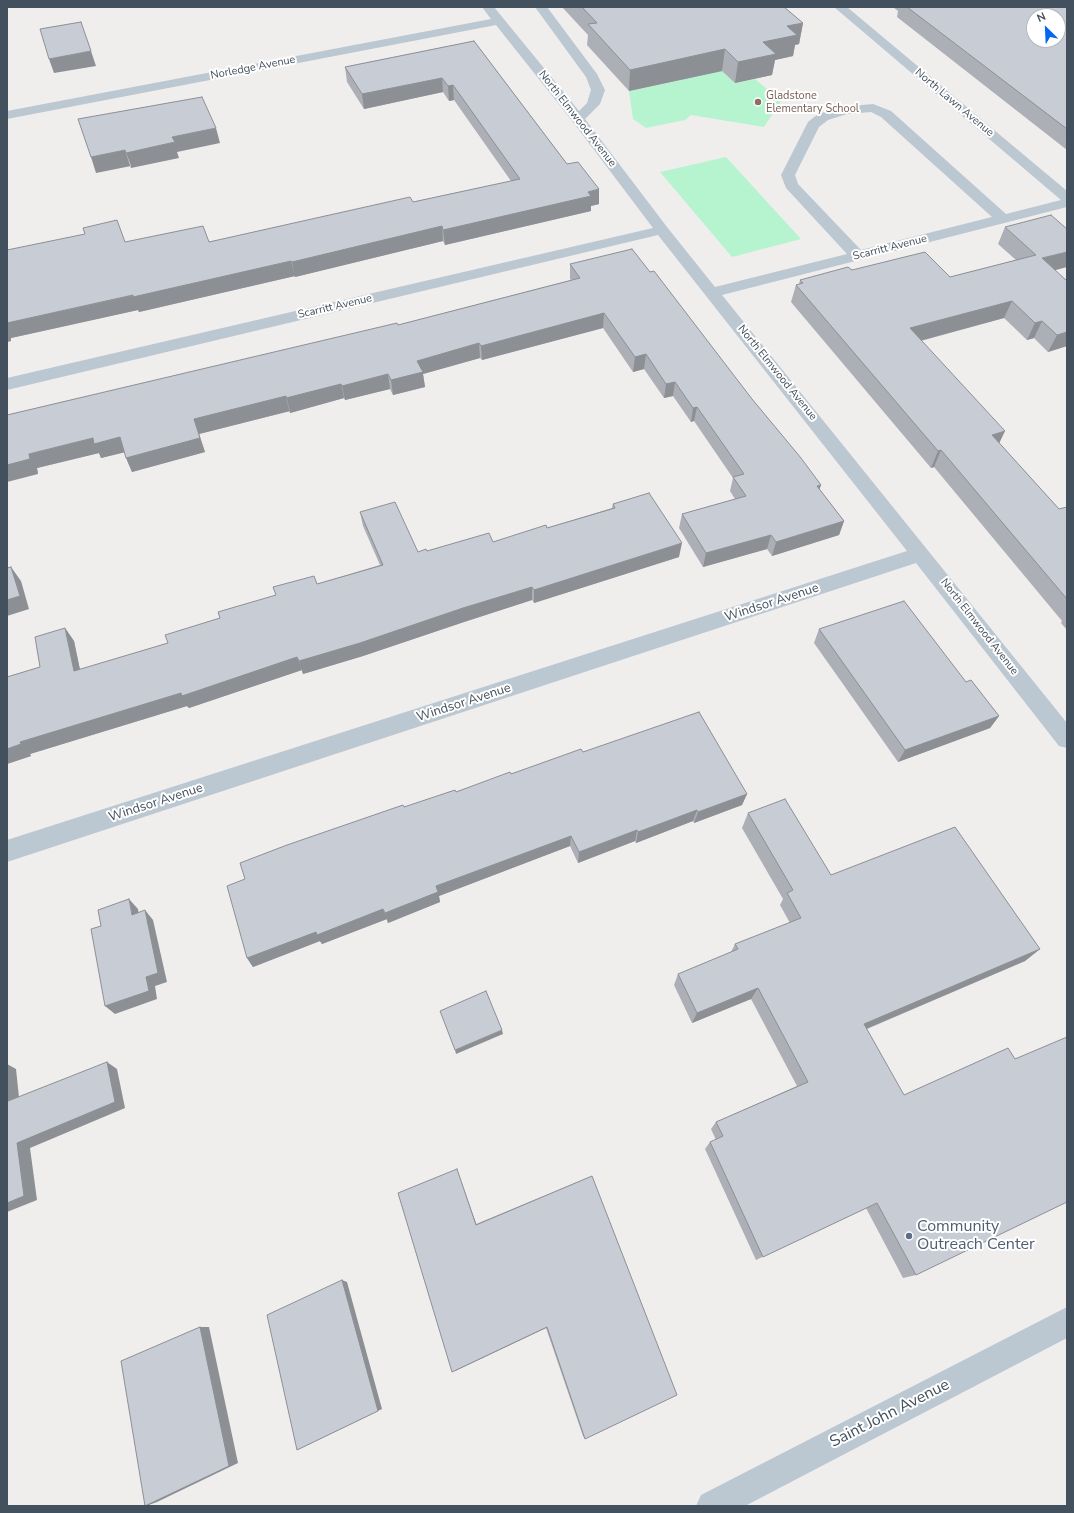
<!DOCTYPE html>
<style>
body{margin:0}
#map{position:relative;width:1074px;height:1513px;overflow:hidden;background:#f0eded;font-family:"Nunito Sans",sans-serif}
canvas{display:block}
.frame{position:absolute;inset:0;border:8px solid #43505d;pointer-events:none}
.north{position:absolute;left:1026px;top:8px;width:40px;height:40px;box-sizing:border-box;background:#fff;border:1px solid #b4b9be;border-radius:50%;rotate:336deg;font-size:11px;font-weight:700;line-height:16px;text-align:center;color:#43505d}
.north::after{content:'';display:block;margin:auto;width:14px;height:18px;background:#0367f4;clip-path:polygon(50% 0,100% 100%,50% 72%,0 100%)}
</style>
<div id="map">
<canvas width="1074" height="1513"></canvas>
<div class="frame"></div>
<div class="north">N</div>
</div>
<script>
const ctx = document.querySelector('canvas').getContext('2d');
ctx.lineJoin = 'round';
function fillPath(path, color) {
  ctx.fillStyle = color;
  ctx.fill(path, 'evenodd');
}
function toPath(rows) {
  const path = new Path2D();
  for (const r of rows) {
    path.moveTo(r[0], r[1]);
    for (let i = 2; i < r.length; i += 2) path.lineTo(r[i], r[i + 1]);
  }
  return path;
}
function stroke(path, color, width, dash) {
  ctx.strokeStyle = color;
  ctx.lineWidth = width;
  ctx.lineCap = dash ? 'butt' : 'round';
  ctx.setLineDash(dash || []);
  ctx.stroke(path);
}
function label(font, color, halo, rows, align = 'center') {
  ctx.font = font + ' "Nunito Sans",sans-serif';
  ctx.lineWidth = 4;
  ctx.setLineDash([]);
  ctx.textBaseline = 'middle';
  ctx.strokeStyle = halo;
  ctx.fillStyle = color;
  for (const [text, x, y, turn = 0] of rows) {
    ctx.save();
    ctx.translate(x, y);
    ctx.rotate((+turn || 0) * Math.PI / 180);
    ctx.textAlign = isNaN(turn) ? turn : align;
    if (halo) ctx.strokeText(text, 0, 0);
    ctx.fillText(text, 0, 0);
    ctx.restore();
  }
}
fillPath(toPath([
 [717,66,735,83,755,79,781,101,764,127,691,115,685,120,646,128,633,119,629,91,681,80],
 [726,157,801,239,732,257,660,172]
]), '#b5f4cf');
fillPath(toPath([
 [482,7,494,7,579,111,587,103,591,90,586,77,535,7,547,7,597,74,605,90,600,104,585,119,667,227,715,287,847,254,786,188,781,175,808,122,818,114,841,107,873,104,891,111,1006,214,1061,200,834,7,847,7,1067,191,1067,207,722,295,1067,723,1067,748,1059,746,916,563,7,862,7,840,907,551,658,235,7,390,7,378,653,228,573,122,496,25,7,119,7,111,491,19,482,7],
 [871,112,881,117,992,217,861,250,798,184,795,175,819,127,828,120,847,114,871,112],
 [1067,1307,1067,1338,745,1506,696,1506,701,1495,1067,1307]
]), '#bbc7d1');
fillPath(toPath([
 [562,7,784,7,803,23,799,44,795,45,793,56,775,60,772,75,735,83,722,71,629,91,587,45,588,35],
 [893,7,1067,7,1067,150,897,17,898,11],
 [474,41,567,164,599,189,599,204,591,206,591,211,445,245,443,241,295,277,295,276,139,312,138,310,11,338,11,341,7,342,7,250,125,242,209,242,413,202,511,181,454,100,449,101,443,92,364,109,347,82,345,67],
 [1005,227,1067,281,1067,346,1048,352,1034,338,1027,340,1004,318,921,341,999,443,1059,509,1067,507,1067,630,1061,623,1062,621,934,467,931,468,791,302,796,285,799,284,800,280,852,270,950,277,1016,260,998,244],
 [570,264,752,399,821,485,819,489,844,521,839,535,772,556,767,549,703,567,679,528,682,514,735,499,730,491,733,478,694,421,691,422,673,396,664,398,644,369,633,372,603,328,482,360,480,358,423,374,425,387,393,395,390,389,345,400,344,398,290,413,290,411,199,434,205,452,132,472,124,452,101,458,99,453,37,468,38,474,7,415,398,325,571,280,570,279],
 [613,504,679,557,534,603,532,600,464,622,363,656,303,674,302,670,189,708,187,706,30,754,31,756,7,764,7,677,40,667,65,628,74,641,80,670,168,643,220,618,317,584,380,565,363,526,360,512,418,552,493,542,547,528,612,508],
 [819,629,966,682,999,716,990,728,898,762,814,643],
 [583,752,747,794,742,805,694,823,693,821,636,843,635,841,578,863,570,846,439,896,440,902,388,923,387,919,322,944,320,941,253,967,247,958,245,879,404,807,456,792],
 [748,813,831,875,1040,949,1025,961,867,1029,916,1275,903,1278,866,1208,756,1260,705,1149,710,1142,716,1140,711,1129,716,1122,797,1086,751,999,692,1023,674,985,678,974,731,952,735,944,790,923,780,905,783,899,742,828],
 [459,1175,476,1224,592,1176,585,1439,583,1436,546,1328,455,1371]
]), '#acafb6');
fillPath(toPath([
 [803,23,799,44,795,45,793,56,775,60,772,75,735,83,738,62,763,42,787,26],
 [725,49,722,71,629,91,630,70],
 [91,51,96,66,54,73,49,59],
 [442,78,443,92,364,109,362,94],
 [453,85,454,100,449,101,448,86],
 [216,128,220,143,177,152,179,158,131,168,126,153,172,137],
 [125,150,131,166,96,173,91,157],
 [599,189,599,204,591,206,591,211,445,245,443,230],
 [442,226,443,241,295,277,292,262],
 [1067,252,1067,267,1034,276,1042,258],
 [291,261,295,276,139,312,138,310,11,338,11,341,7,342,7,323],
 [1012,301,1004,318,904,345,910,328],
 [604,313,603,328,482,360,481,346],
 [1042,321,1034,338,1027,340,1035,323],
 [1067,332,1067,346,1048,352,1057,335],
 [479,343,480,358,423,374,425,387,393,395,391,380,417,361],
 [646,354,644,369,633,372,635,357],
 [388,374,390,389,345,400,342,386],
 [675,382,673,396,664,398,666,384],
 [341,384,344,398,290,413,286,398],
 [286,396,290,411,199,434,205,452,132,472,126,458,194,419],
 [697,407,694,421,691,422,693,408],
 [1005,431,997,448,992,435],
 [120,437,126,452,101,458,99,453,37,468,38,474,7,482,7,465,29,454,93,438],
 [941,450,934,467,931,468,938,451],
 [821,485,816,499,817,486],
 [844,521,839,535,772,556,776,542],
 [771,535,767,549,703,567,706,553],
 [682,543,679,557,534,603,534,590],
 [11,567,21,581,29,609,7,616,7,600],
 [532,587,532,600,464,622,363,656,303,674,299,661,463,608],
 [65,628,74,641,83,684,74,671],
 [297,657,302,670,189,708,187,706,30,754,31,756,7,764,7,749,20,742],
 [999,716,990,728,898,762,905,750],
 [747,794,742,805,694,823,698,812],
 [697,810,693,821,636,843,638,832],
 [637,830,635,841,578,863,579,852],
 [571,836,570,846,439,896,440,902,388,923,385,913,436,886],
 [129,899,138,909,141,925,132,915],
 [383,909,387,919,322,944,320,941,253,967,247,958,316,932],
 [145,910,153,920,167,982,155,986,157,999,115,1014,105,1006,146,977],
 [1040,949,1025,961,854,1034,864,1024],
 [758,988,751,999,692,1023,697,1013],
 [502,1030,503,1034,456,1054,455,1050],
 [107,1062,117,1069,125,1108,30,1148,37,1200,7,1212,7,1203,17,1143],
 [7,1064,16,1069,20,1107,8,1101,7,1092],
 [457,1169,459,1175,478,1229,476,1225],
 [342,1280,347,1282,382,1409,297,1450],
 [200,1327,209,1327,238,1463,157,1502,146,1506],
 [547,1327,546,1328,455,1371,452,1372]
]), '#8c8f94');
const building = toPath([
 [582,7,784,7,803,23,787,26,797,35,763,42,776,54,738,62,725,49,630,70,588,24,597,23,582,7],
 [907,7,1067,7,1067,129,907,7],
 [1034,16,1058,16,1058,40,1034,40,1034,16],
 [81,22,91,51,49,59,40,29,81,22],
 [474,41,567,164,578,162,599,189,588,192,591,196,443,230,442,226,292,262,291,261,133,297,133,295,7,323,7,250,85,234,83,228,117,220,125,242,203,226,209,242,410,197,413,202,520,179,453,85,448,86,442,78,362,94,345,67,474,41],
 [202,97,216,128,172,137,175,142,126,153,125,150,91,157,78,119,202,97],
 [1051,215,1067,229,1067,252,1042,258,1067,281,1067,332,1057,335,1042,321,1035,323,1012,301,910,328,1005,431,992,435,1059,509,1067,507,1067,599,941,450,938,451,796,285,803,283,800,280,848,267,852,270,925,252,950,277,1036,255,1005,227,1051,215],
 [632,249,650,272,654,271,752,399,801,458,821,485,817,486,844,521,776,542,771,535,706,553,682,514,746,496,733,477,744,474,697,407,693,408,675,382,666,384,646,354,635,357,604,313,481,346,479,343,417,361,423,372,391,380,388,374,342,386,341,384,286,398,286,396,194,419,200,438,126,458,120,437,94,444,93,438,29,454,30,459,7,465,7,415,397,323,398,325,580,278,570,264,632,249],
 [649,493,682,543,534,590,532,587,463,608,360,643,299,661,297,657,182,696,181,693,20,742,21,744,7,749,7,677,40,667,35,637,65,628,74,671,168,643,165,635,220,618,218,612,276,595,273,587,314,576,317,584,383,565,360,512,395,502,418,552,426,549,427,551,489,533,493,542,546,525,547,528,615,508,613,504,649,493],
 [11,567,20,596,7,600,7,568,11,567],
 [904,601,966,682,971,680,999,716,905,750,819,629,904,601],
 [699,712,747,794,698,812,697,810,638,832,637,830,579,852,571,836,436,886,438,892,385,913,383,909,317,935,316,932,247,958,227,886,245,879,240,863,287,845,403,805,404,807,455,790,456,792,510,772,511,774,581,749,583,752,699,712],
 [785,799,831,875,955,827,1040,949,864,1024,904,1095,1008,1048,1015,1059,1067,1037,1067,1202,916,1275,877,1203,763,1257,710,1142,723,1136,716,1122,808,1082,758,988,697,1013,678,974,738,949,735,944,801,918,787,893,793,890,748,813,785,799],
 [129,899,132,915,145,910,158,973,146,977,149,991,105,1006,91,929,101,926,98,910,129,899],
 [486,991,502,1030,455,1050,440,1011,486,991],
 [107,1062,115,1102,17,1143,24,1196,7,1203,7,1092,8,1101,107,1062],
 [457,1169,476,1225,592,1176,677,1395,585,1439,547,1327,452,1372,398,1193,457,1169],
 [342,1280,378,1411,297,1450,267,1315,342,1280],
 [200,1327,229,1466,145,1506,121,1361,200,1327]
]);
fillPath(building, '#c8ccd4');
stroke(building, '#8c8f94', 1);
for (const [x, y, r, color] of [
 [758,102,4,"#8d6e63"],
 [909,1236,4,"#5c6f8a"]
]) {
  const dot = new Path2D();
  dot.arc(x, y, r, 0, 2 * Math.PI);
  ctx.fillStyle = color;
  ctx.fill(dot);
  stroke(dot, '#fff', 1.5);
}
label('11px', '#43505d', '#fff', [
 ["Norledge Avenue",253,68,-11],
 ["North Lawn Avenue",954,103,40],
 ["North Elmwood Avenue",577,119,52],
 ["Scarritt Avenue",890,248,-14],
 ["Scarritt Avenue",335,307,-13],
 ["North Elmwood Avenue",777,373,51],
 ["North Elmwood Avenue",979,627,52]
]);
label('11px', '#785e54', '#fff', [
 ["Gladstone",766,96],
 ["Elementary School",766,109]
], 'left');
label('13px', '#43505d', '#fff', [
 ["Windsor Avenue",772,603,-18],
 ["Windsor Avenue",464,703,-18],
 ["Windsor Avenue",156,803,-18]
]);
label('16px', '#4e5e75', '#fff', [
 ["Community",917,1227],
 ["Outreach Center",917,1245]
], 'left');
label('16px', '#43505d', '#fff', [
 ["Saint John Avenue",890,1414,-27]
]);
</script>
